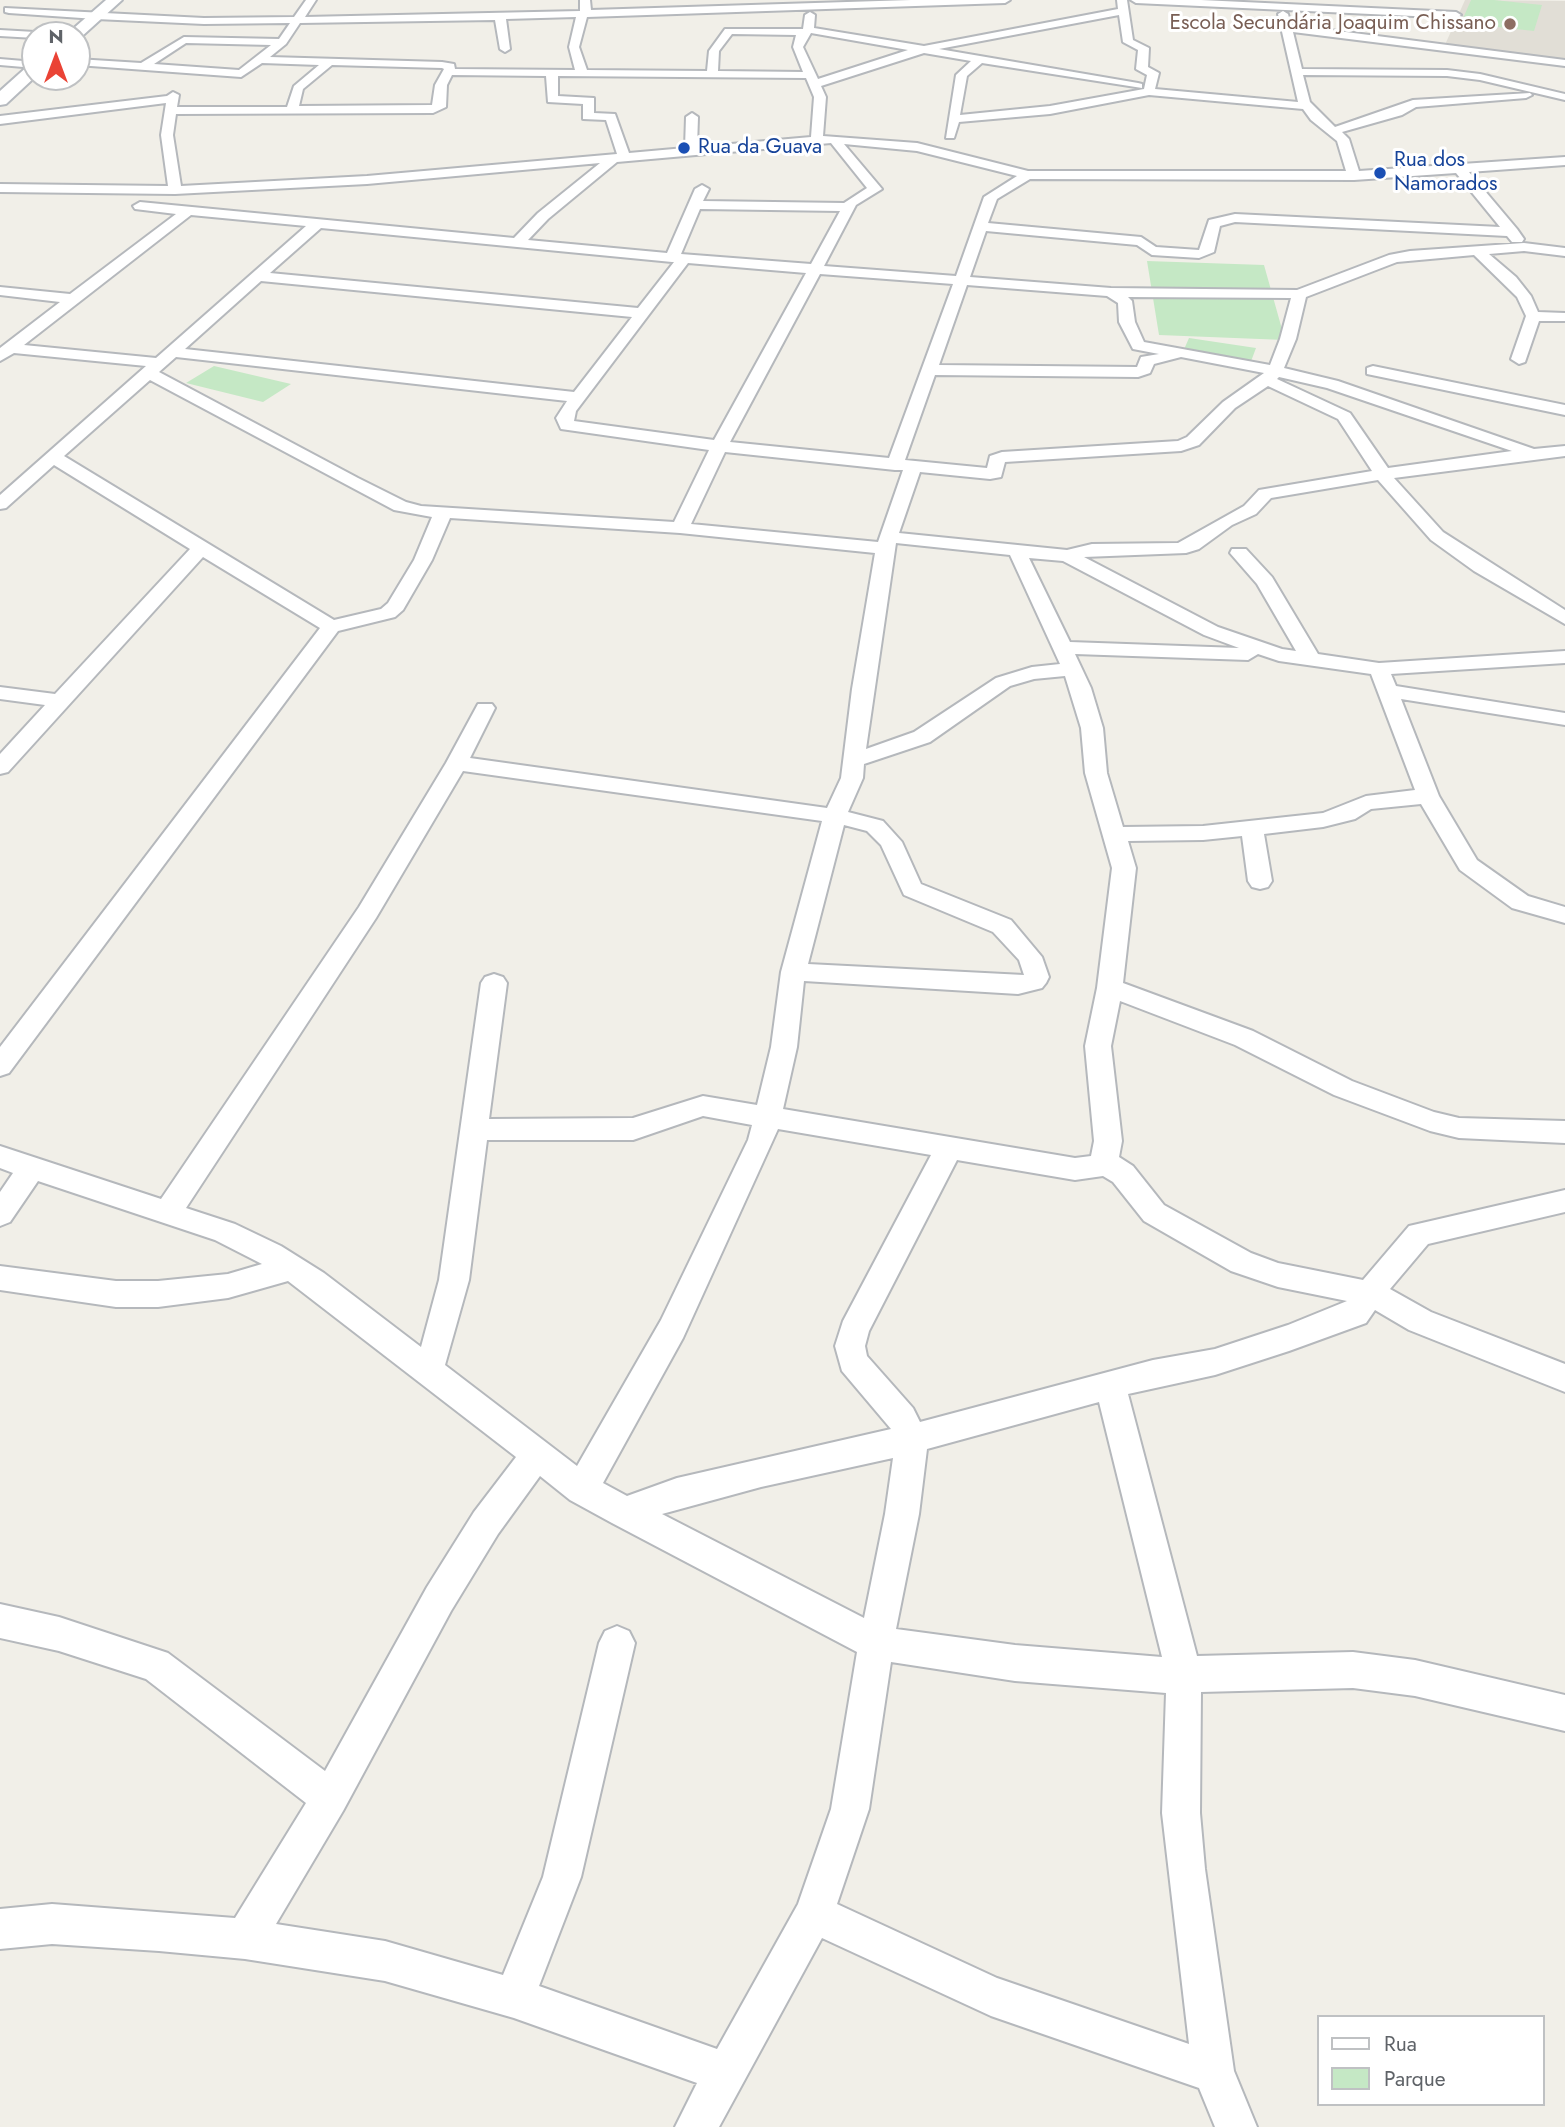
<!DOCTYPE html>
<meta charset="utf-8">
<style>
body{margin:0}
#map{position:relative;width:1565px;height:2127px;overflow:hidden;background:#f1efe8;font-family:Jost,sans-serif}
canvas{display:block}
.legend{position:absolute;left:1317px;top:2015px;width:228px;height:91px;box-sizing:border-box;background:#fff;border:2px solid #bfc1c3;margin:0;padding:9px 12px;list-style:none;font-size:21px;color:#5f6368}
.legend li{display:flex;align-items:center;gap:14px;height:35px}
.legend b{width:35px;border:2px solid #bfc1c3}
.north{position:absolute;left:21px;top:21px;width:70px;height:70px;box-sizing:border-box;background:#fff;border:2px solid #bfc1c3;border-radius:50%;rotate:0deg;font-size:19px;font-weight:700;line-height:28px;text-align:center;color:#5f6368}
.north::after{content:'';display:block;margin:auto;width:24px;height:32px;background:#ea4335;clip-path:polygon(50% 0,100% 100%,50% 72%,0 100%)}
</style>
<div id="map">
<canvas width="1565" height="2127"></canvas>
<ul class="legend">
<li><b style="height:9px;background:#fff"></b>Rua</li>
<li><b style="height:19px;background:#c5e8c5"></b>Parque</li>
</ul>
<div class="north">N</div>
</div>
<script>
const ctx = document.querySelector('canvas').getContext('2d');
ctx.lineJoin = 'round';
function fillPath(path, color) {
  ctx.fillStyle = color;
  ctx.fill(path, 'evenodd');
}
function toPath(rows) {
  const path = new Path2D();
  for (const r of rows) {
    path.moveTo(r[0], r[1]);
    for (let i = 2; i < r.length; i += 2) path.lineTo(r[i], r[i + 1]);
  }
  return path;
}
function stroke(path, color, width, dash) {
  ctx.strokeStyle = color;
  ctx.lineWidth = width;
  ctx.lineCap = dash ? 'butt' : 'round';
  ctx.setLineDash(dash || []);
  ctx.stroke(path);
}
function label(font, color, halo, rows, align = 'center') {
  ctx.font = font + ' Jost,sans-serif';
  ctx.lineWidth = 6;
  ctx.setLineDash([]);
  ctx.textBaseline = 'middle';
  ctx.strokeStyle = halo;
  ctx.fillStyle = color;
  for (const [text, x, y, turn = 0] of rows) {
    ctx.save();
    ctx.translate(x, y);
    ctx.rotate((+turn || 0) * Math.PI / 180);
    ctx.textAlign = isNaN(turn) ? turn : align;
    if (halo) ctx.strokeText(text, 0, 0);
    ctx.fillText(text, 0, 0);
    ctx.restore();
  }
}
fillPath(toPath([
 [1465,0,1565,1,1565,60,1444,47]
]), '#e1ded6');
fillPath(toPath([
 [1471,0,1494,0,1542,5,1534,31,1461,23],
 [1147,261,1264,265,1285,340,1159,335],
 [1189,338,1256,348,1250,364,1182,354],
 [214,366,291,384,263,402,186,383]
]), '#c5e8c5');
const street = toPath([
 [306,0,316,0,305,17,580,11,580,0,590,0,591,10,911,0,1010,0,1005,3,587,17,579,47,587,70,707,71,709,51,725,29,803,29,805,15,810,12,815,15,814,28,924,46,1118,9,1117,0,1127,0,1133,40,1149,48,1148,67,1159,73,1155,89,1298,102,1278,14,1283,11,1288,14,1291,25,1565,60,1565,66,1293,32,1302,69,1447,70,1480,74,1565,94,1565,100,1480,80,1447,76,1303,75,1310,102,1335,127,1413,100,1530,93,1532,95,1526,98,1416,107,1402,115,1342,132,1349,139,1359,171,1565,157,1565,165,1469,172,1517,229,1524,239,1522,242,1512,242,1507,236,1235,222,1220,226,1214,252,1199,258,1152,255,1137,245,986,231,970,277,1111,288,1297,290,1389,255,1410,251,1524,243,1565,248,1565,256,1524,251,1489,254,1516,277,1531,296,1538,312,1565,313,1565,321,1539,321,1525,362,1519,364,1511,359,1526,316,1517,297,1474,255,1397,262,1306,297,1296,339,1284,368,1338,381,1534,449,1565,446,1565,456,1394,478,1443,532,1565,610,1565,624,1474,571,1431,540,1378,480,1271,498,1256,514,1232,525,1199,549,1186,553,1084,557,1218,627,1282,649,1296,651,1257,584,1230,553,1232,549,1246,549,1272,577,1318,654,1379,663,1565,651,1565,663,1391,674,1396,686,1565,713,1565,725,1401,699,1439,796,1477,860,1528,896,1565,907,1565,923,1512,908,1460,870,1421,804,1371,809,1355,819,1323,827,1264,834,1272,881,1268,887,1260,889,1252,887,1248,881,1242,836,1203,840,1128,841,1136,868,1123,983,1253,1031,1352,1081,1434,1112,1459,1118,1565,1121,1565,1143,1459,1138,1430,1131,1334,1095,1235,1045,1120,1001,1111,1046,1122,1141,1119,1157,1133,1166,1164,1205,1251,1253,1278,1263,1363,1280,1409,1226,1565,1190,1565,1212,1428,1244,1390,1289,1431,1312,1565,1364,1565,1392,1409,1330,1375,1310,1366,1323,1289,1351,1215,1375,1128,1394,1197,1656,1353,1652,1415,1660,1565,1695,1565,1731,1415,1696,1353,1688,1201,1692,1200,1813,1205,1869,1234,2071,1257,2127,1215,2127,1199,2088,991,2016,822,1938,719,2127,675,2127,697,2083,514,2018,385,1981,245,1959,159,1951,52,1944,0,1949,0,1909,52,1904,235,1918,306,1803,146,1679,59,1651,0,1638,0,1604,59,1617,168,1653,325,1771,427,1587,474,1512,516,1457,288,1281,228,1298,158,1307,116,1307,0,1290,0,1266,116,1281,158,1281,228,1274,262,1264,215,1240,38,1181,10,1222,0,1226,0,1192,13,1173,0,1168,0,1146,161,1199,359,907,446,763,478,704,492,704,495,708,470,758,827,808,841,778,852,689,875,553,680,533,450,518,432,560,403,610,395,617,338,631,9,1073,0,1076,0,1047,320,628,203,557,8,772,0,774,0,754,45,705,0,699,0,687,55,694,190,549,54,465,6,508,0,509,0,495,146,366,14,353,0,361,0,348,60,302,0,295,0,287,70,294,176,214,135,209,133,206,140,202,514,238,538,213,600,163,367,184,175,194,0,192,0,184,168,186,161,135,166,103,0,124,0,116,167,96,173,92,179,95,177,107,287,107,294,86,319,65,262,63,241,77,77,65,77,59,141,63,184,37,279,39,290,23,204,24,96,19,9,13,5,12,5,8,204,18,294,17,306,0],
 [1119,15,1123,42,1138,50,1136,69,1147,75,1144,89,1050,106,960,115,967,76,982,63,1142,88,1142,84,1138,83,939,49,1119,15],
 [576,17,569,47,575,70,455,69,454,64,442,62,270,57,286,44,300,23,495,20,500,49,505,52,510,49,506,19,576,17],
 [811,33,908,50,818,79,803,47,811,33],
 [732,34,796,35,793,47,803,72,718,71,719,51,732,34],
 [186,43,271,45,239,70,154,64,186,43],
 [924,53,971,61,956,75,946,138,954,138,959,122,1050,114,1149,95,1303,109,1311,120,1337,141,1346,171,1028,171,917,143,823,136,826,97,821,86,924,53],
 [332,65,442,68,444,69,435,85,432,105,299,106,303,89,332,65],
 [452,75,546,76,548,102,583,104,583,119,606,120,617,154,367,176,181,186,173,135,176,114,433,113,446,107,447,85,452,75],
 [558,76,806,78,814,97,811,137,697,147,698,117,692,113,686,117,685,148,629,153,615,114,594,113,594,98,558,96,558,76],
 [831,143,867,188,844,203,703,201,709,189,702,185,695,189,667,253,528,240,548,219,617,162,831,143],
 [844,144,917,151,1017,176,984,197,956,276,824,266,856,205,882,189,844,144],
 [1456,173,1500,227,1235,214,1209,220,1199,250,1156,247,1141,237,988,223,997,199,1030,179,1354,180,1456,173],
 [700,209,840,211,811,264,681,254,700,209],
 [191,215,306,226,156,358,24,345,191,215],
 [321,228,672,262,674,262,638,308,270,273,321,228],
 [688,263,806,273,714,440,574,421,576,411,688,263],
 [820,274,953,284,889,458,730,442,820,274],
 [261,281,632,317,574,392,185,349,261,281],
 [967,285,1107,296,1118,303,1119,322,1133,349,1159,354,1141,357,1137,367,939,365,967,285],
 [1128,297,1291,298,1280,339,1270,365,1144,342,1135,322,1132,301,1128,297],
 [176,357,567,401,556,418,561,429,709,450,674,522,421,506,406,502,358,478,159,372,176,357],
 [1181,357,1264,373,1223,402,1187,437,1178,441,1002,452,990,456,987,468,905,460,935,375,1138,377,1150,373,1154,364,1181,357],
 [1279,377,1327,388,1512,451,1388,468,1350,413,1277,379,1279,377],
 [150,380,394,510,432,517,414,560,388,603,381,609,334,620,64,456,150,380],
 [1268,386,1338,419,1372,471,1259,490,1244,506,1178,543,1092,544,1067,550,899,533,920,472,990,479,1001,477,1005,462,1181,451,1199,445,1235,408,1268,386],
 [725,452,895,470,903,470,878,542,691,524,725,452],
 [896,543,1010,555,1060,664,1032,667,996,678,914,732,866,749,896,543],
 [1029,558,1063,561,1204,635,1239,648,1070,642,1029,558],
 [1075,654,1248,660,1258,654,1279,661,1371,674,1415,790,1366,796,1323,813,1203,826,1123,827,1107,773,1103,728,1091,688,1075,654],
 [1065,676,1081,728,1085,773,1112,868,1097,988,1085,1046,1094,1141,1091,1156,1075,1158,783,1109,797,1047,804,981,1018,994,1042,988,1046,983,1049,977,1042,957,1011,920,921,884,902,842,883,821,848,812,863,778,864,764,930,742,1010,686,1034,679,1065,676],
 [463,771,822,821,781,972,771,1047,757,1105,703,1096,633,1118,489,1119,507,983,503,977,494,974,485,977,481,983,439,1280,421,1347,324,1273,281,1246,235,1224,186,1208,376,918,463,771],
 [844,825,867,831,881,845,904,895,993,932,1019,960,1024,975,808,964,844,825],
 [703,1116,752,1125,748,1140,661,1320,577,1466,445,1365,469,1280,487,1140,633,1140,703,1116],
 [778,1129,931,1155,843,1321,835,1346,842,1371,891,1429,677,1478,627,1496,603,1483,683,1338,778,1129],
 [957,1160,1075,1180,1103,1176,1113,1182,1144,1221,1231,1271,1278,1287,1347,1301,1288,1325,1215,1349,1153,1360,920,1422,913,1408,867,1356,865,1346,869,1331,957,1160],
 [1099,1402,1162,1657,1015,1645,896,1629,919,1514,927,1449,1099,1402],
 [893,1458,885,1514,864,1618,662,1514,761,1487,893,1458],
 [540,1476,570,1500,612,1523,857,1652,831,1809,798,1904,717,2049,539,1986,581,1877,635,1643,629,1631,617,1626,605,1631,599,1643,543,1877,503,1975,385,1941,276,1924,343,1811,451,1611,498,1534,540,1476],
 [891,1662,1015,1681,1166,1693,1162,1813,1189,2044,997,1978,837,1904,869,1809,891,1662],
 [1131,0,1201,0,1456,12,1461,15,1456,18,1136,3,1131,0],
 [0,30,35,32,40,35,35,35,35,38,0,36,0,30],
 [0,59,35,62,35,68,0,65,0,59],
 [1373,366,1565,405,1565,415,1367,374,1367,368,1373,366]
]);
const secondary = toPath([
 [106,0,122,0,80,38,77,35,66,35,106,0],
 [35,63,35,77,6,104,0,105,0,91,29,65,35,63]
]);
stroke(street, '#b5b8bc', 4);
stroke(secondary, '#b6babf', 4);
fillPath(street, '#fff');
fillPath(secondary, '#fff');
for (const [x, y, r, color] of [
 [1510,24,7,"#8d6e63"],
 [684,148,7,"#1a4fb4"],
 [1380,173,7,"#1a4fb4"]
]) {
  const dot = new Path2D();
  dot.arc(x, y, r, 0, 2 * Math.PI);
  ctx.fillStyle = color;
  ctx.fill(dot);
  stroke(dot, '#fff', 2.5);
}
label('21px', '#785e54', '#fff', [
 ["Escola Secundária Joaquim Chissano",1496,24]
], 'right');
label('21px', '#164399', '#fff', [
 ["Rua da Guava",698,148],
 ["Rua dos",1394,161],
 ["Namorados",1394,185]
], 'left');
</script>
